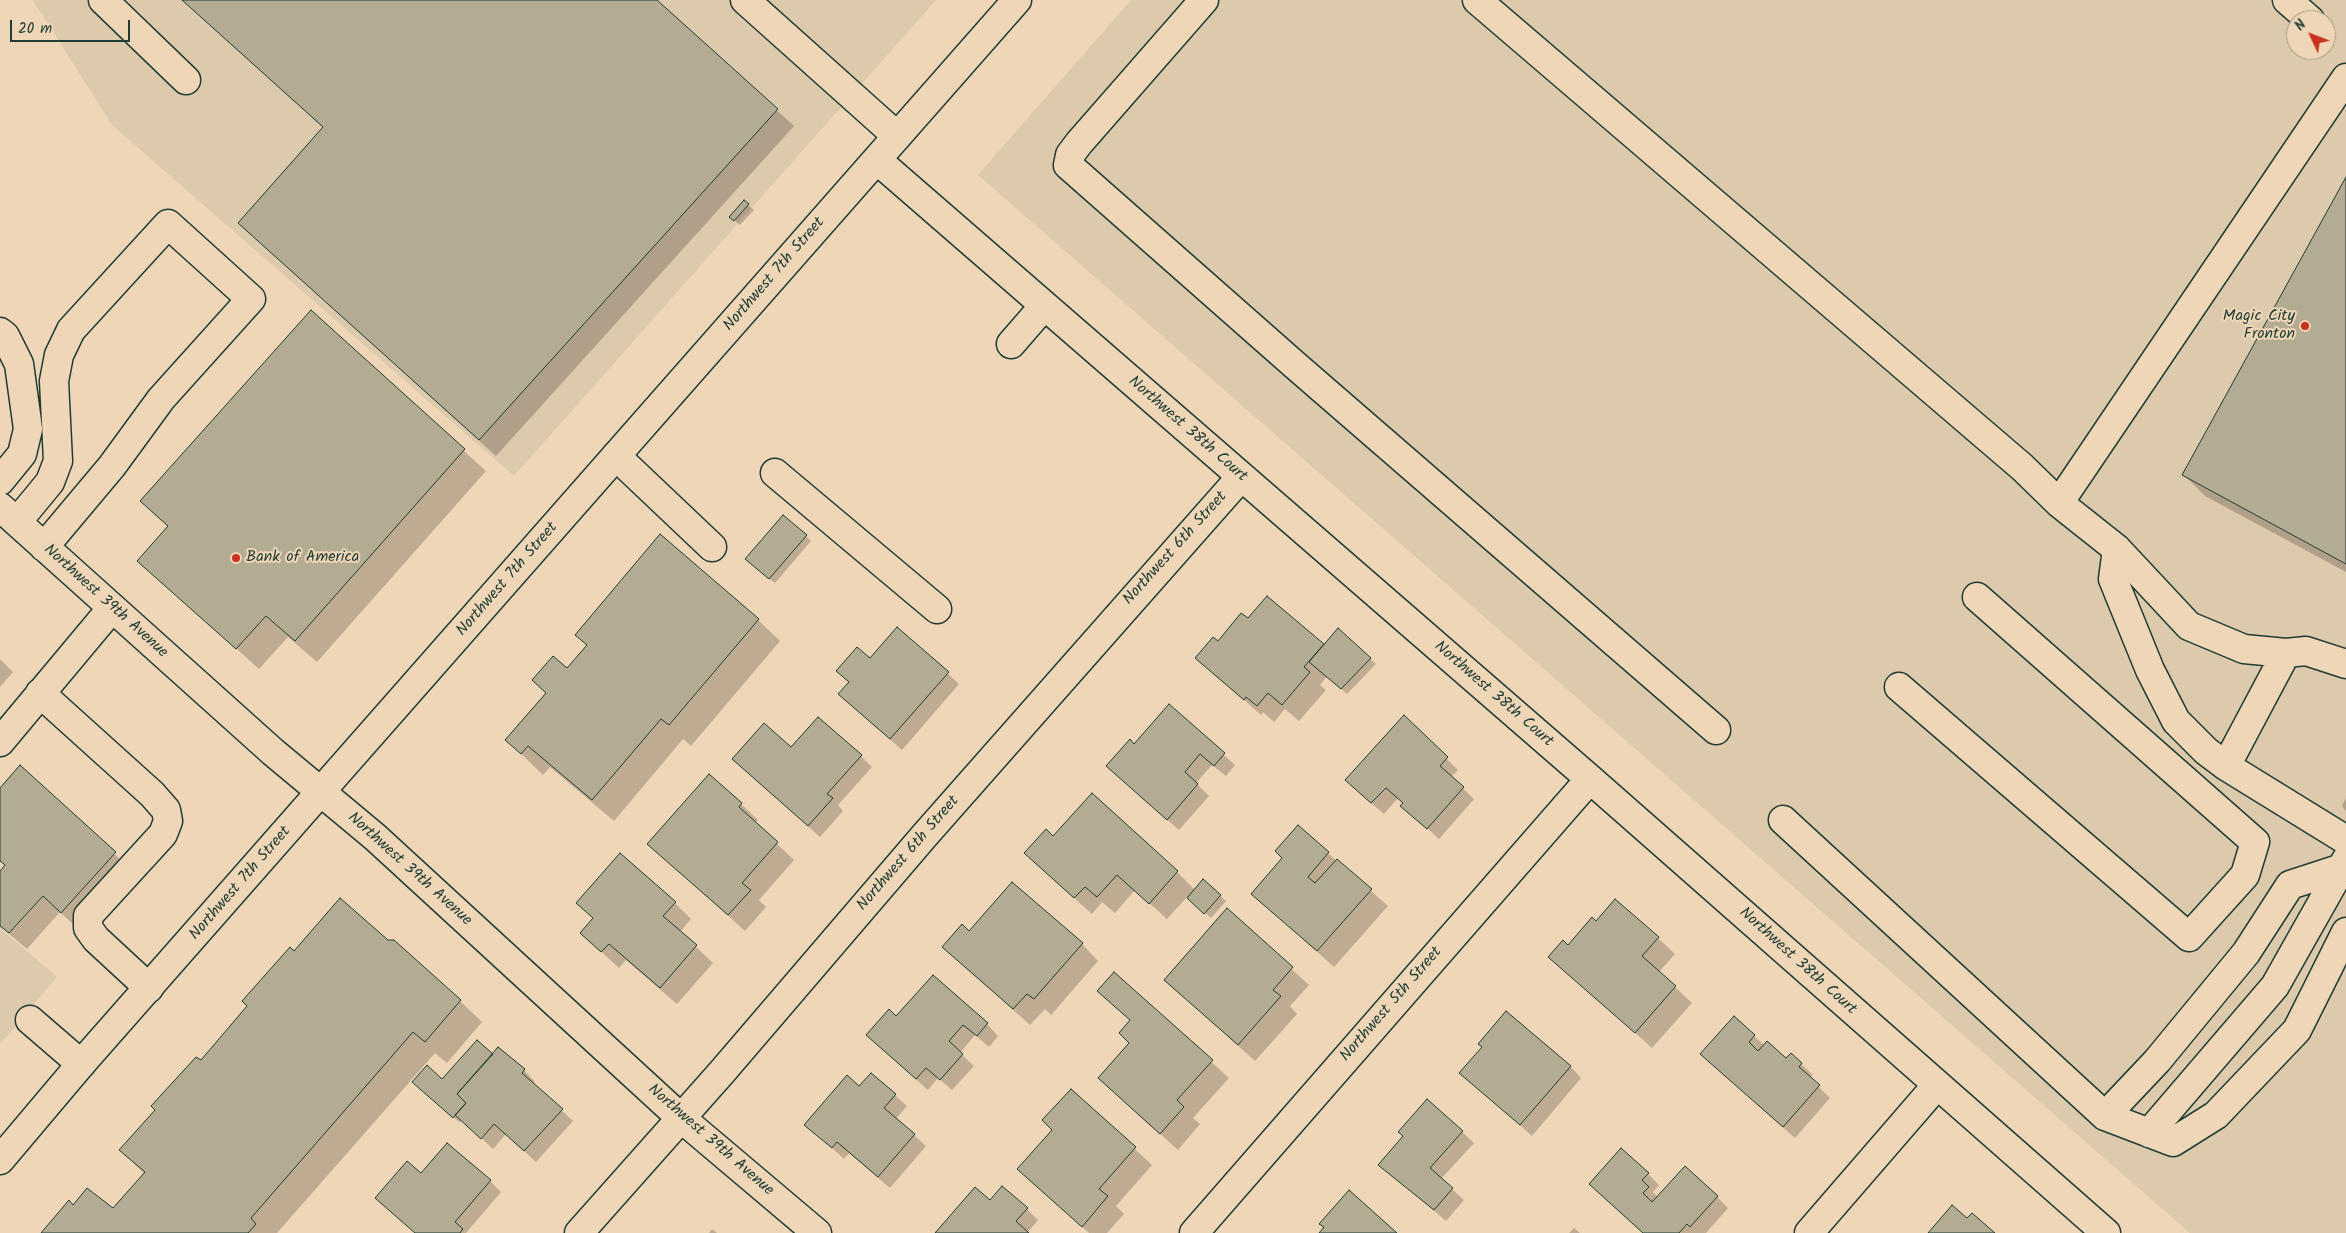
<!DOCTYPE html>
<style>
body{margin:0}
#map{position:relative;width:2346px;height:1233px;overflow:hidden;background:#efd6b7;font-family:Kalam,sans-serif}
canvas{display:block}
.north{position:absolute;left:2286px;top:10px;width:50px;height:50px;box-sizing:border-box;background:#efd6b7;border:1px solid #9c9983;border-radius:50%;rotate:313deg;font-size:14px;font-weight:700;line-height:20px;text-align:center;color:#1f3d34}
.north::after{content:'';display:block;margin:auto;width:18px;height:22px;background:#c8321e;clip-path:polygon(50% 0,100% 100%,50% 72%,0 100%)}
.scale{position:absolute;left:10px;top:20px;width:120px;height:22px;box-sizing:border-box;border:2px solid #1f3d34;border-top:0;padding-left:6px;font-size:15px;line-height:18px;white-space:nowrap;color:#1f3d34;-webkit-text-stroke:4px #efd6b7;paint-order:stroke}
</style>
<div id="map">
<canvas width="2346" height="1233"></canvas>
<div class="north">N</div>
<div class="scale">20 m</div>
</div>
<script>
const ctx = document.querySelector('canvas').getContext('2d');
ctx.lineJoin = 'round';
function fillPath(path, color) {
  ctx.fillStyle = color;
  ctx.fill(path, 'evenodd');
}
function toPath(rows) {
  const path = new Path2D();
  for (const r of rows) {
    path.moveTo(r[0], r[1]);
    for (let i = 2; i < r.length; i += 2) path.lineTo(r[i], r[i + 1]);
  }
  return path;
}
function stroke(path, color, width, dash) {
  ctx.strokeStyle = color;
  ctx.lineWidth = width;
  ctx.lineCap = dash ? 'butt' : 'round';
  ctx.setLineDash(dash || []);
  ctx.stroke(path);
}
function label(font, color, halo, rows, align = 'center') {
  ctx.font = font + ' Kalam,sans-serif';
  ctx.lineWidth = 4;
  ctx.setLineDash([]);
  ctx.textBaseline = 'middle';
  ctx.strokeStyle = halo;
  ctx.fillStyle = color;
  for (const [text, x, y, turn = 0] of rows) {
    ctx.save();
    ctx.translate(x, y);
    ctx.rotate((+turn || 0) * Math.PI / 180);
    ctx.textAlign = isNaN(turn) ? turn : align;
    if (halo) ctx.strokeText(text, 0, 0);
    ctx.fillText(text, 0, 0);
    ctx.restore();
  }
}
fillPath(toPath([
 [33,0,936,0,514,476,112,125],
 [1131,0,2346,0,2346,1233,2190,1233,978,175],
 [2296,20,2326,20,2326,50,2296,50],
 [0,928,57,977,0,1044]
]), '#ddc9ac');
fillPath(toPath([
 [182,0,655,0,794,126,496,456,239,223,324,128],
 [2346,179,2346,572,2205,496,2184,475],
 [744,202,754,210,740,225,731,217],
 [311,312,486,471,317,662,288,637,259,669,139,561,168,527,142,501],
 [806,536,811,541,775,583,752,565],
 [1267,597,1324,646,1338,630,1376,664,1347,694,1327,676,1320,685,1326,690,1299,721,1285,709,1274,722,1263,712,1261,715,1197,658,1248,620],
 [758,620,780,641,691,746,683,739,614,821,550,767,543,775,507,740,587,646,576,635],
 [898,629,959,684,902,750,851,705,850,683,837,671,870,660],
 [0,659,13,672,0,687],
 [1169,706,1235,765,1226,776,1212,765,1196,783,1209,796,1179,830,1119,777,1135,746],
 [1404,717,1458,770,1451,777,1474,799,1439,839,1402,806,1404,804,1398,798,1384,814,1358,792],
 [791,749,861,756,872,767,838,805,843,811,820,837,734,759],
 [20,767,132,870,78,929,60,912,27,949,0,926,0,873,6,866,0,861,0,790],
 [709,776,741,804,758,820,755,823,794,860,759,900,766,907,745,931,649,844],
 [2346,798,2346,811,2342,806],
 [1298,827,1388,906,1334,967,1253,894,1283,858],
 [1053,838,1177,872,1195,890,1203,881,1226,901,1211,918,1187,897,1167,919,1135,890,1115,913,1102,902,1092,914,1043,870],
 [675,903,691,919,680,932,713,963,677,1004,626,960,619,968,581,933],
 [1227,910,1309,985,1290,1006,1297,1014,1255,1061,1183,996],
 [1597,922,1658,938,1675,954,1659,972,1692,1003,1652,1048,1550,957,1568,947],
 [969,933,1082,944,1098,961,1051,1015,1045,1009,1030,1025,943,947],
 [388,942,460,1001,482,1022,447,1063,435,1053,277,1233,42,1233,73,1206,113,1210,145,1174,120,1150,201,1062,294,952],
 [1114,973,1229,1078,1193,1118,1200,1124,1178,1150,1099,1078,1131,1043,1131,1021,1099,991],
 [896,1018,987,1024,998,1036,989,1047,975,1035,960,1053,974,1066,952,1090,938,1078,928,1090,879,1046],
 [1754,1036,1765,1046,1786,1060,1791,1055,1813,1075,1810,1078,1830,1098,1795,1138,1713,1065],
 [1484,1047,1570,1066,1581,1078,1532,1136,1461,1073],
 [492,1055,524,1070,535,1082,533,1084,573,1121,536,1162,506,1134,493,1149,462,1120,459,1122,419,1087,443,1080],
 [871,1074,907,1106,896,1119,926,1146,890,1188,849,1153,844,1159,806,1124,859,1088],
 [1071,1090,1152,1165,1116,1206,1124,1214,1107,1233,1089,1233,1019,1169,1054,1130],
 [1428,1101,1474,1143,1441,1179,1464,1200,1446,1221,1380,1165,1404,1137],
 [1648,1174,1659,1185,1653,1192,1658,1197,1717,1197,1728,1208,1706,1233,1643,1233,1590,1184],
 [421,1175,490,1181,501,1192,466,1233,415,1233],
 [990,1202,1027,1209,1038,1220,1027,1233,937,1233],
 [1574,1228,1580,1233,1569,1233],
 [712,1229,717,1233,709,1233]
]), '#0003');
const building = toPath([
 [182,0,657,0,778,109,479,440,238,223,323,127,182,0],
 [2346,177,2346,564,2182,475,2346,177],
 [744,200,749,204,734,221,729,217,744,200],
 [311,310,465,449,295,641,266,616,236,649,137,561,168,526,140,501,311,310],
 [783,515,807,535,769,579,745,559,783,515],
 [660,534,759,619,669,725,661,719,592,800,528,746,521,754,505,740,546,693,532,680,553,656,567,668,587,645,575,635,660,534],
 [1267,596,1324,644,1304,667,1310,672,1282,705,1268,693,1257,706,1246,697,1244,700,1195,658,1213,637,1218,641,1241,613,1248,618,1267,596],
 [897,627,949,672,890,739,838,694,849,682,836,671,857,647,870,658,897,627],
 [1338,628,1371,658,1341,689,1309,662,1338,628],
 [1169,704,1225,753,1214,766,1200,754,1185,772,1198,784,1167,820,1106,766,1130,739,1134,744,1169,704],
 [1404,715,1448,757,1440,766,1464,787,1427,829,1400,806,1403,803,1386,788,1371,803,1345,780,1404,715],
 [818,717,862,755,827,794,833,798,808,826,732,759,764,723,791,747,818,717],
 [20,765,116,852,61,913,43,896,9,933,0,926,0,871,5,865,0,861,0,788,20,765],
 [709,774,742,803,739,807,778,842,742,883,751,890,728,915,647,844,709,774],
 [1092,793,1178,871,1149,904,1117,875,1097,897,1085,887,1074,898,1024,853,1046,829,1053,836,1092,793],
 [1298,825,1329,852,1308,877,1315,883,1337,859,1372,889,1317,951,1251,894,1282,858,1275,851,1298,825],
 [620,853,676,902,663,916,697,945,660,988,609,944,601,952,580,933,593,918,576,903,620,853],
 [1203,879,1221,895,1204,914,1187,898,1203,879],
 [1012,882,1083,943,1034,999,1027,994,1013,1009,942,947,962,924,969,931,1012,882],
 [340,898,388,940,394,940,461,1000,425,1042,413,1032,251,1218,256,1224,248,1233,41,1233,69,1200,73,1205,87,1188,113,1208,145,1172,119,1150,155,1110,151,1106,196,1057,201,1060,247,1006,242,1001,290,947,294,951,340,898],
 [1615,899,1659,937,1642,956,1676,986,1635,1033,1548,957,1563,940,1568,945,1592,917,1596,921,1615,899],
 [1227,908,1293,967,1273,990,1281,996,1238,1045,1164,980,1227,908],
 [1114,972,1213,1060,1177,1100,1184,1107,1160,1134,1098,1078,1129,1043,1119,1033,1130,1020,1097,991,1114,972],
 [933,975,988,1023,977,1036,963,1025,949,1041,963,1054,940,1080,926,1068,916,1079,866,1035,889,1009,896,1016,933,975],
 [1506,1011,1571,1066,1520,1125,1459,1073,1482,1047,1478,1044,1506,1011],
 [1734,1016,1755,1035,1749,1042,1758,1051,1767,1041,1786,1058,1791,1053,1802,1063,1799,1067,1820,1085,1783,1127,1700,1054,1734,1016],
 [477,1040,493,1054,457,1094,466,1103,453,1118,412,1082,427,1065,442,1079,477,1040],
 [498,1047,525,1069,522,1073,563,1109,524,1151,494,1124,481,1139,455,1115,466,1103,457,1094,498,1047],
 [871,1073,896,1094,884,1108,915,1134,878,1177,837,1142,832,1148,804,1125,847,1075,859,1086,871,1073],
 [1071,1089,1136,1147,1099,1189,1108,1196,1082,1227,1017,1169,1052,1130,1042,1120,1071,1089],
 [1427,1099,1463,1131,1430,1168,1453,1188,1434,1210,1378,1165,1403,1136,1398,1132,1427,1099],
 [447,1143,491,1180,455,1222,463,1229,460,1233,415,1233,375,1198,407,1161,421,1173,447,1143],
 [1621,1148,1649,1173,1642,1180,1649,1187,1643,1193,1652,1202,1685,1166,1718,1196,1690,1227,1687,1224,1679,1233,1643,1233,1589,1184,1621,1148],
 [1002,1186,1028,1208,1016,1221,1029,1233,935,1233,975,1187,990,1200,1002,1186],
 [1349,1190,1397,1233,1319,1233,1324,1227,1319,1224,1349,1190],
 [1952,1205,1967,1218,1972,1213,1995,1233,1928,1233,1952,1205]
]);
fillPath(building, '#b4ab93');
stroke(building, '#1f3d34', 1);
const minor = toPath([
 [103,0,186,80],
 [745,0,897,136],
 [1204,0,1079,143,1070,155,1068,165,1296,366,1716,730],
 [1477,0,2022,467,2059,503,2117,549,2189,626,2244,649,2286,653,2306,651,2346,664],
 [2287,0,2310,20],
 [877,160,1590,779,2106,1233],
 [0,332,5,336,19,364,28,429,22,454,0,481],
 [1011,344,1044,306],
 [616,456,712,547],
 [775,473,937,609],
 [2059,503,2346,78],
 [0,507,273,752,375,837,681,1118,817,1233],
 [17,522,50,482,58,461,54,381,59,355,71,330,168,224,251,299,161,399,112,466,44,547],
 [2117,549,2113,579,2150,670,2176,721,2206,751,2226,766,2346,840],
 [1899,687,2189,937,2245,875,2255,842,1977,597],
 [40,693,152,794,166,810,168,821,163,834,88,916,88,928,96,939,149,988],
 [0,742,112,608],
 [2226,766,2286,653],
 [1783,820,2105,1116,2173,1142,2216,1115,2297,1030,2346,932],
 [30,1020,81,1064],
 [2105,1116,2157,1061,2246,953,2290,885,2342,868],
 [2149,1133,2275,986,2346,860],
 [579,1233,722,1072,925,835,1241,477],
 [1194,1233,1590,779],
 [1809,1233,1937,1085]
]);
const major = toPath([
 [0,1160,81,1064,1017,0]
]);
stroke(minor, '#1f3d34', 31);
stroke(major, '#1f3d34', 31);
stroke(minor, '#efd6b7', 28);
stroke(major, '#efd6b7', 28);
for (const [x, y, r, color] of [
 [2305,326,5,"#c8321e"],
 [236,558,5,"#c8321e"]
]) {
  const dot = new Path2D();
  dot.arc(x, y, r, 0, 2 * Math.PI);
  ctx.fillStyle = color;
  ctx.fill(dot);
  stroke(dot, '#efd6b7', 2);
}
label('16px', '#1f3d34', '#efd6b7', [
 ["Northwest 7th Street",775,275,-49],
 ["Northwest 38th Court",1187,430,41],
 ["Northwest 6th Street",1176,549,-48],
 ["Northwest 7th Street",508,580,-49],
 ["Northwest 39th Avenue",105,602,42],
 ["Northwest 38th Court",1493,695,41],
 ["Northwest 6th Street",909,854,-49],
 ["Northwest 39th Avenue",409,870,42],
 ["Northwest 7th Street",241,884,-49],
 ["Northwest 38th Court",1797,962,42],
 ["Northwest 5th Street",1392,1005,-49],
 ["Northwest 39th Avenue",710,1141,41]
]);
label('16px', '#1f3d34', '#efd6b7', [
 ["Magic City",2295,317],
 ["Fronton",2295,335],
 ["Bank of America",246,558,"left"]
], 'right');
</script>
